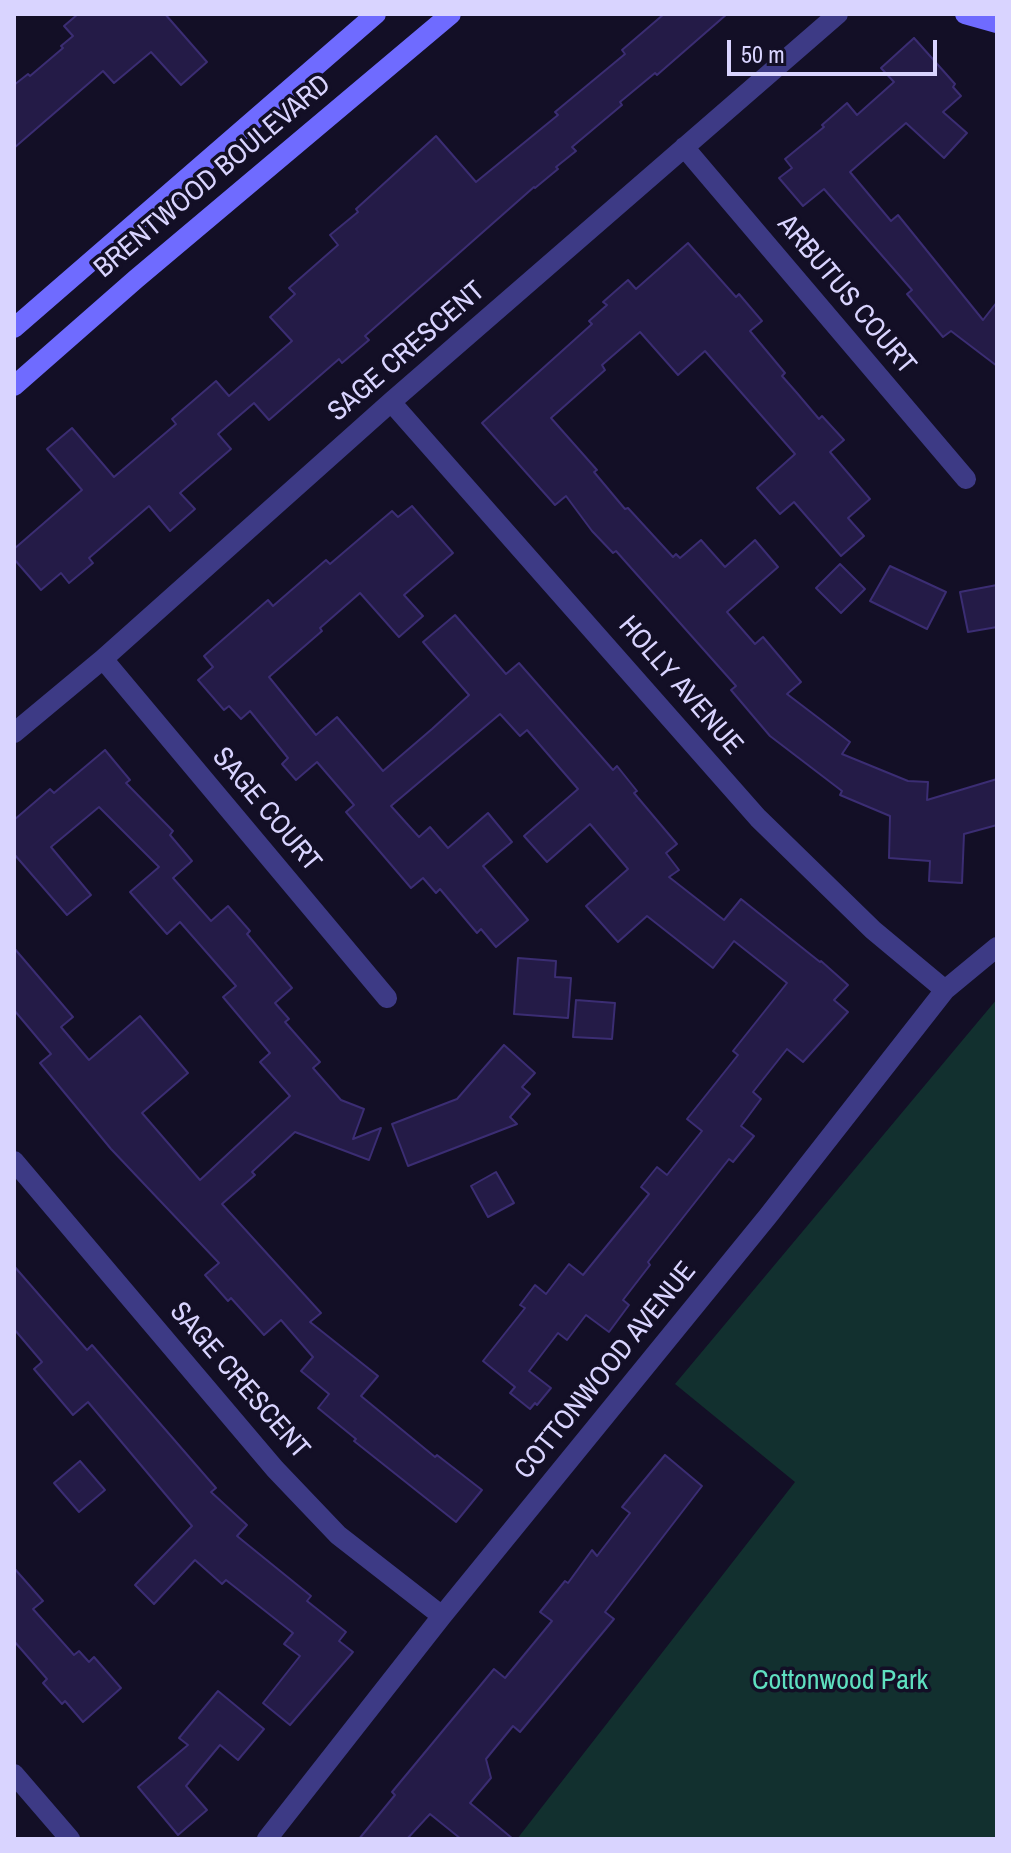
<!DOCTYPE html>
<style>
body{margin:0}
#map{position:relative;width:1011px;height:1853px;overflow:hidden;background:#130f26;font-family:"Archivo Narrow",sans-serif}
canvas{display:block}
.frame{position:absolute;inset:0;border:16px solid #d9d4ff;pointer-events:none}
.scale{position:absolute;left:727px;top:40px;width:210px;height:36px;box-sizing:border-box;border:4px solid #d9d4ff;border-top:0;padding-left:10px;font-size:24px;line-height:28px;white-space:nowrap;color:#d9d4ff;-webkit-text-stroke:6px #130f26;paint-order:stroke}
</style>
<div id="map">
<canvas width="1011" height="1853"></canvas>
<div class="frame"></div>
<div class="scale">50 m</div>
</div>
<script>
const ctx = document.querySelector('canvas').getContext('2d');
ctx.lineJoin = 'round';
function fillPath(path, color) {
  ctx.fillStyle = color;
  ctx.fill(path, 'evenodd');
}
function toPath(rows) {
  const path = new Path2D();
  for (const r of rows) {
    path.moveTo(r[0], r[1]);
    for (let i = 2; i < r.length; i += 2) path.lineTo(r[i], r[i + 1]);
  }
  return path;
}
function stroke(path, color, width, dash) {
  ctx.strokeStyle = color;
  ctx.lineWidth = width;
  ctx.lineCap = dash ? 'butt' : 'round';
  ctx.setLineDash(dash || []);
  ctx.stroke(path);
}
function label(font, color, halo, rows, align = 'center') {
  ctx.font = font + ' "Archivo Narrow",sans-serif';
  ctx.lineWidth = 7;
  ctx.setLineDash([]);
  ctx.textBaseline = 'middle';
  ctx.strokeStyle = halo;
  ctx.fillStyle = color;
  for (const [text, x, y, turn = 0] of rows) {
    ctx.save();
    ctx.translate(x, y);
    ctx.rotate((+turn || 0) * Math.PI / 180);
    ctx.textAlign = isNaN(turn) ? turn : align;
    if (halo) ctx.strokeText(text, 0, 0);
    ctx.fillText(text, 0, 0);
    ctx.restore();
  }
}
fillPath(toPath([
 [997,999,997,1839,517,1839,795,1482,675,1384]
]), '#12302f');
const building = toPath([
 [78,14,165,14,207,62,181,85,151,52,114,83,103,71,14,148,14,85,28,74,30,76,63,48,61,46,73,36,64,26,78,14],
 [664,14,727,14,657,75,655,73,620,102,622,105,572,147,576,151,556,167,558,169,535,188,534,187,365,336,369,340,342,363,339,359,269,420,254,403,218,434,231,449,180,493,195,509,170,531,149,506,89,558,93,563,69,583,61,573,41,590,14,559,14,549,82,490,47,449,72,428,114,477,176,424,172,419,216,381,229,396,292,341,270,317,295,294,289,288,338,245,330,235,358,212,356,209,436,136,476,182,558,115,555,112,625,54,622,50,664,14],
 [914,38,955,84,953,87,961,96,943,112,967,133,944,158,906,123,850,172,891,221,898,215,983,320,997,302,997,366,951,331,943,337,907,294,912,290,824,189,803,206,779,178,792,168,785,159,824,127,822,125,847,103,857,115,894,82,881,68,914,38],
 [688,243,736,297,739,294,762,321,750,331,785,373,782,376,797,393,819,419,822,416,844,440,830,452,870,499,848,518,864,536,841,556,794,502,780,514,757,488,795,454,705,351,678,375,640,332,602,365,605,370,551,418,597,470,594,472,625,509,628,508,673,557,676,554,680,558,701,540,725,567,755,540,778,567,727,612,755,644,763,637,801,682,787,694,850,742,842,754,908,781,928,782,927,800,997,779,997,825,964,834,962,883,929,881,930,861,889,858,890,816,840,795,842,791,770,736,731,690,736,686,616,551,613,553,592,531,566,496,555,505,482,423,592,324,589,321,607,305,603,302,628,280,636,289,688,243],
 [412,506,453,553,404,595,423,616,399,637,360,593,320,628,322,631,269,677,316,735,337,717,383,771,432,729,469,695,423,642,455,615,506,674,519,663,613,770,617,766,637,791,634,793,677,844,666,853,679,870,669,877,724,920,741,899,820,962,821,961,848,985,834,1000,848,1012,803,1062,787,1049,753,1092,761,1099,741,1126,754,1136,733,1162,729,1159,648,1262,650,1265,623,1300,629,1305,609,1332,586,1315,567,1340,558,1333,529,1371,551,1388,537,1405,535,1403,530,1409,510,1393,515,1387,483,1361,525,1308,520,1305,535,1285,546,1294,569,1264,583,1275,649,1194,641,1187,657,1167,667,1175,702,1131,687,1119,738,1055,733,1051,787,983,734,941,713,968,647,916,618,942,586,906,628,869,590,824,547,862,524,836,578,789,527,730,520,736,500,714,391,806,419,837,430,827,448,848,488,813,512,842,483,866,528,920,496,947,481,929,477,933,440,889,436,893,423,878,411,888,346,812,354,805,317,762,296,780,282,764,288,758,250,711,241,719,229,706,224,710,198,680,213,667,204,656,268,600,273,606,326,560,330,564,392,511,398,517,412,506],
 [840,564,865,589,841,613,816,588,840,564],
 [890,566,946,592,927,629,870,601,890,566],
 [997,585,997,627,968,632,960,592,997,585],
 [105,750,130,780,126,783,173,831,170,835,192,861,173,878,211,921,228,906,250,931,247,934,292,988,275,1003,289,1019,285,1022,320,1062,313,1068,341,1100,364,1109,353,1139,381,1128,369,1160,295,1132,252,1172,255,1175,222,1204,321,1313,310,1322,378,1376,361,1396,435,1457,437,1455,482,1490,456,1522,354,1441,356,1439,318,1408,329,1394,301,1371,313,1357,281,1320,264,1335,231,1298,228,1301,205,1275,219,1263,111,1149,40,1063,51,1054,14,1010,14,948,73,1017,61,1027,89,1060,140,1016,188,1073,142,1113,200,1180,290,1096,260,1062,270,1053,223,997,236,986,180,922,167,934,130,892,159,867,99,807,51,847,91,895,67,915,14,854,14,820,50,789,54,793,105,750],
 [518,958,556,961,555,977,571,978,568,1018,514,1014,518,958],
 [576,1000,615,1003,612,1039,573,1037,576,1000],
 [504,1045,535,1073,522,1087,530,1094,510,1117,517,1124,408,1166,392,1124,457,1099,504,1045],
 [496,1172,514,1203,488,1217,471,1186,496,1172],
 [14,1266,87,1350,92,1345,216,1488,211,1492,247,1525,237,1536,311,1596,307,1601,346,1632,339,1641,353,1652,290,1725,263,1703,300,1656,284,1644,293,1633,226,1580,222,1584,195,1560,154,1604,135,1585,192,1526,88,1402,73,1415,34,1369,42,1362,14,1329,14,1266],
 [665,1455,702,1486,605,1612,614,1619,520,1732,513,1726,486,1759,491,1778,470,1803,513,1839,461,1839,430,1814,407,1839,359,1839,395,1795,392,1792,494,1669,505,1678,552,1621,540,1612,565,1581,568,1583,592,1550,597,1556,630,1513,622,1507,665,1455],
 [80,1461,105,1490,79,1512,54,1483,80,1461],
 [14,1568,43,1601,33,1609,74,1655,79,1651,89,1662,94,1657,121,1688,83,1722,65,1701,62,1704,43,1683,47,1679,14,1641,14,1568],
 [218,1691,264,1729,238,1760,220,1745,186,1786,207,1810,178,1835,138,1787,188,1745,179,1738,218,1691]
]);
fillPath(building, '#241b47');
stroke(building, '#3b2d73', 2);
stroke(toPath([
 [684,147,966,479],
 [391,402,758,818,873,930,945,990],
 [103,659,387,998],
 [14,733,103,659,391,402,838,14],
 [14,1161,275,1469,338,1535,442,1616],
 [14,1774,70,1839],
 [267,1839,442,1616,768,1216,945,990,997,947]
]), '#3d3a85', 20);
stroke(toPath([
 [965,14,997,23],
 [14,328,376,14],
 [14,386,136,279,451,14]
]), '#6f6bff', 20);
label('28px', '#d9d4ff', '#130f26', [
 ["BRENTWOOD BOULEVARD",213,177,-40],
 ["ARBUTUS COURT",846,295,50],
 ["SAGE CRESCENT",407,352,-41],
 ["HOLLY AVENUE",680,686,49],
 ["SAGE COURT",266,810,50],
 ["COTTONWOOD AVENUE",606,1371,-51],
 ["SAGE CRESCENT",239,1381,49]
]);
label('28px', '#5fe0c0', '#130f26', [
 ["Cottonwood Park",840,1681]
]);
</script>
